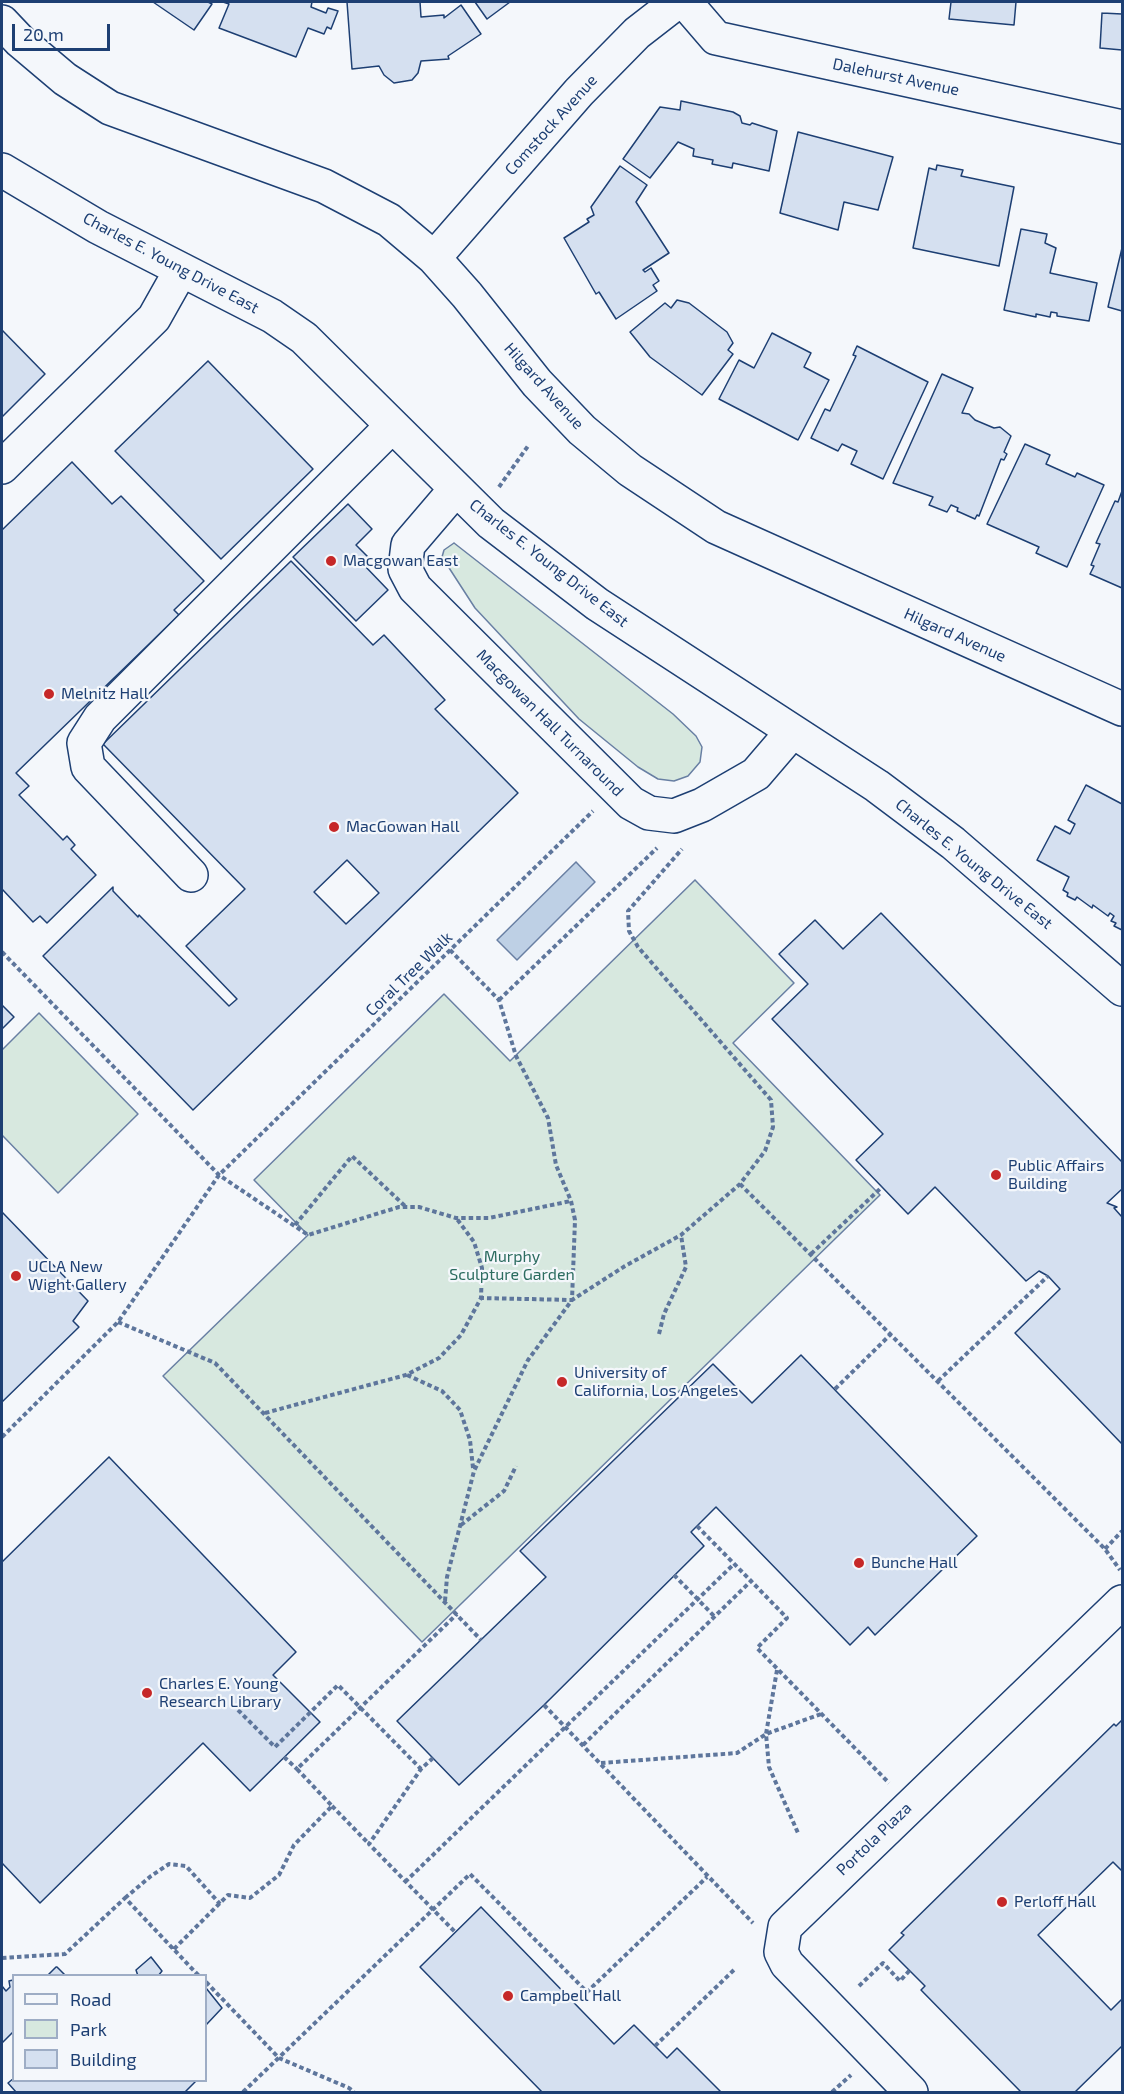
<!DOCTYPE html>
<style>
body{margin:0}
#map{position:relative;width:1124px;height:2094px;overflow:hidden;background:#f4f7fb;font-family:"Exo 2",sans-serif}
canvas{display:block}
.frame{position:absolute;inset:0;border:3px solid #1d3f73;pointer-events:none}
.legend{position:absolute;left:12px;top:1974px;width:195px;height:108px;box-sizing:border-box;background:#f4f7fb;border:2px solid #9eadc5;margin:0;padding:8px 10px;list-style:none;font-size:18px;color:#1d3f73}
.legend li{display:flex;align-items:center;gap:12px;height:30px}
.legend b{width:30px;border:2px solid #9eadc5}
.scale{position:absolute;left:12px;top:24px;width:98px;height:27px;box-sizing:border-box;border:3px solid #1d3f73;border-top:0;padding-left:8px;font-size:18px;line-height:21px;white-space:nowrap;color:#1d3f73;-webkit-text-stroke:4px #f4f7fb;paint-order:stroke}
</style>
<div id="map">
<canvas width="1124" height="2094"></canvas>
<div class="frame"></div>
<ul class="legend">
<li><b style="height:8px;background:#f4f7fb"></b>Road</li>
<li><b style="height:16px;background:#d7e8df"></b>Park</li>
<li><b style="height:16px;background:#d5e0f0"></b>Building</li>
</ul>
<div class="scale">20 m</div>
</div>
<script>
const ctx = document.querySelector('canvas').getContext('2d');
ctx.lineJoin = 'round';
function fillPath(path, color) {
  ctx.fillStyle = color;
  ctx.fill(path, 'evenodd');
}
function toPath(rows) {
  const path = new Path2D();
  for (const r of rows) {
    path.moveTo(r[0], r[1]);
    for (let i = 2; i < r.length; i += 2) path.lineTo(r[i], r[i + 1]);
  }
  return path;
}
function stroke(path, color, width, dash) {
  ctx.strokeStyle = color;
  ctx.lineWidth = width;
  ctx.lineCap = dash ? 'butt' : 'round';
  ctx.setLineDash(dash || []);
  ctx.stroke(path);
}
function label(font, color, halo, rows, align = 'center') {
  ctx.font = font + ' "Exo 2",sans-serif';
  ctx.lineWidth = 4.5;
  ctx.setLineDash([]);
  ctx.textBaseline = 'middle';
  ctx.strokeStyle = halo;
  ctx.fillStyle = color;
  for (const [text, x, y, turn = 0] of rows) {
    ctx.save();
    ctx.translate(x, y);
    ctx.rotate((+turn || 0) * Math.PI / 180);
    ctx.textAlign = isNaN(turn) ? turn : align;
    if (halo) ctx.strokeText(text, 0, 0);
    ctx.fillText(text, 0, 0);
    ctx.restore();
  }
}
const green = toPath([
 [454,543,673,714,696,736,702,747,700,762,688,776,674,781,658,779,638,767,579,719,475,608,442,557,444,550,454,543],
 [695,880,794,983,733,1043,880,1195,422,1642,163,1376,308,1235,254,1180,444,994,510,1061,695,880],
 [39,1013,138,1114,58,1193,2,1135,2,1050,39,1013]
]);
fillPath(green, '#d7e8df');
stroke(green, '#687fa3', 1.5);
const water = toPath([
 [576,862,595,882,517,960,497,940,576,862]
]);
fillPath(water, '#bed0e5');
stroke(water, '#687fa3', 1.5);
const building = toPath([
 [153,2,208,2,212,4,194,30,153,2],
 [223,2,312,2,311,7,326,13,328,8,338,11,331,29,327,27,324,34,308,28,296,57,219,28,229,4,223,2],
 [347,2,420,2,421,17,444,15,444,18,461,5,481,34,448,56,449,59,421,61,418,73,412,80,394,83,384,75,379,66,352,69,347,2],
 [475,2,510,2,487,19,475,2],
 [951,2,1016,2,1014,25,949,19,951,2],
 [1102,13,1122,14,1122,50,1100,48,1102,13],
 [681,101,733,112,740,116,742,123,750,125,752,123,777,131,769,171,733,163,732,168,712,164,713,160,693,156,694,149,678,142,650,178,623,159,660,107,680,110,681,101],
 [798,132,893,157,878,210,844,202,838,230,780,213,798,132],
 [937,165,963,170,961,176,1014,187,999,266,913,248,929,168,936,170,937,165],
 [620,166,647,185,636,202,669,253,643,270,645,272,651,268,659,281,653,285,657,291,616,319,599,292,596,294,564,238,589,222,587,219,594,215,591,207,620,166],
 [1021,229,1047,234,1045,243,1056,248,1050,273,1097,283,1089,321,1057,316,1057,313,1051,312,1050,317,1036,314,1036,317,1004,310,1021,229],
 [1122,248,1122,311,1108,307,1122,248],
 [677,300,689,303,727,332,733,343,728,350,733,354,702,395,650,357,630,332,665,303,671,308,677,300],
 [2,330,45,374,2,417,2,330],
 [772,333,811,353,804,367,829,380,798,440,719,399,739,360,754,368,772,333],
 [857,346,928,382,883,479,851,464,857,451,842,444,838,451,811,438,825,409,830,411,856,356,853,355,857,346],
 [208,361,313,469,221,559,115,451,208,361],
 [942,374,973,388,962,413,969,414,975,420,994,428,1000,427,1011,436,1004,452,1007,454,1004,460,1001,459,979,516,977,515,975,519,957,511,958,508,951,505,947,512,929,505,933,497,893,483,942,374],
 [1025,444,1050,455,1046,464,1075,477,1077,473,1104,485,1067,567,1036,553,1039,547,987,524,1025,444],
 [72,462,112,504,121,496,204,581,174,610,179,615,16,773,29,786,19,795,63,840,67,836,75,845,71,849,96,875,47,923,40,916,33,922,2,889,2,530,72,462],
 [1122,491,1122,588,1090,574,1094,566,1091,565,1100,544,1096,543,1115,501,1118,502,1122,491],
 [348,504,372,529,356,545,369,558,363,564,388,590,356,621,293,557,348,504],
 [291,561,373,645,384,635,445,700,435,709,518,793,193,1110,43,956,113,887,113,891,138,917,139,915,229,1006,237,999,186,946,245,889,103,744,291,561],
 [347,860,379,893,346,924,314,892,347,860],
 [1086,785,1122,804,1122,930,1114,926,1116,923,1111,921,1114,916,1110,913,1108,916,1093,905,1092,908,1077,897,1075,900,1067,896,1068,893,1063,890,1069,877,1037,860,1055,826,1070,834,1075,824,1068,820,1086,785],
 [881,913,1122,1162,1122,1189,1107,1203,1117,1207,1114,1208,1122,1217,1122,1444,1015,1333,1060,1289,1048,1276,1039,1271,1026,1281,935,1187,908,1214,856,1160,883,1134,772,1019,808,984,779,954,815,920,843,949,881,913],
 [2,1005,14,1017,2,1029,2,1005],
 [2,1212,88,1301,73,1321,79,1327,2,1402,2,1212],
 [801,1355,977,1536,875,1635,868,1627,850,1645,716,1507,691,1532,704,1546,544,1705,459,1785,397,1721,546,1577,520,1551,713,1364,752,1403,801,1355],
 [109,1457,296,1652,273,1675,320,1722,250,1791,203,1743,40,1903,2,1863,2,1562,109,1457],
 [1122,1720,1122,1871,1113,1862,1038,1935,1111,2010,1122,1999,1122,2046,1075,2092,1021,2092,921,1990,925,1986,889,1950,904,1935,901,1933,1114,1724,1116,1726,1122,1720],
 [481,1907,614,2044,634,2025,667,2058,677,2048,721,2092,542,2092,420,1967,481,1907],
 [151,1957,162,1971,158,1976,138,1976,136,1970,151,1957],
 [56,1967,57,1967,66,1976,47,1976,56,1967],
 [13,1980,14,2031,2,2043,2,1986,6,1991,10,1987,9,1981,13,1980],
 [206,1988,222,2008,206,2025,206,1988],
 [14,2078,14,2080,197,2080,185,2092,16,2092,8,2083,14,2078]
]);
fillPath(building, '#d5e0f0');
stroke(building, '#1d3f73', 1.5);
const minor = toPath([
 [685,2,716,38,1122,127],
 [2,22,20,41,65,79,110,108,324,186,389,220,434,258,467,295,537,383,582,430,630,470,716,527,1122,709],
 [2,170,98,227,272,316,304,338,491,523,597,604,877,786,953,843,1122,989],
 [434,258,579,92,637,33,677,2],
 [2,467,154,318,181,270],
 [455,490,408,545,405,569,415,588,631,803,649,813,674,816,702,805,756,774,792,732],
 [191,875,88,767,84,743,100,718,392,426],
 [911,2092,787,1964,781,1952,785,1927,1122,1602]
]);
stroke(minor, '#1d3f73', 36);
stroke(toPath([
 [499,487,528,446],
 [450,950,499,1000,516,1056,548,1118,556,1165,571,1201,575,1220,572,1300,481,1298],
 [2,952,219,1175,308,1235,399,1207,419,1207,456,1218,489,1218,571,1201],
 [499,1000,657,848],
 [740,1184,1105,1549,1120,1570],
 [295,1225,352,1156,406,1207],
 [811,1254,882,1187],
 [118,1322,215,1363,481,1640],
 [659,1334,664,1314,686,1267,681,1235],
 [407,1375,442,1391,460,1410,470,1440,473,1468],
 [938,1381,1048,1276],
 [835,1389,891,1334],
 [265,1413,406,1375,439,1358,461,1335,481,1298,482,1268,474,1242,457,1219],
 [2,1437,118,1322,219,1175,593,811],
 [461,1525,504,1491,516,1466],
 [697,1526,751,1581],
 [1105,1549,1122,1531],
 [674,1575,715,1617],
 [445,1601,447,1577,474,1471,528,1360,572,1300,625,1266,681,1235,740,1184,765,1151,773,1127,771,1100,638,947,629,931,628,911,682,849],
 [777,1670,766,1734,769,1767,798,1833],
 [544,1705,753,1923],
 [238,1710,275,1747,338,1685,421,1769],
 [583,1745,751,1581,787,1618,757,1648,889,1783],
 [284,1757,297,1769],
 [433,1758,421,1769,369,1844,455,1932],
 [601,1763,737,1753,766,1734,821,1714],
 [332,1806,369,1844],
 [405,1882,734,1564],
 [125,1898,151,1876,169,1864,186,1866,220,1904],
 [174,1949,228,1895,250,1898,279,1875,294,1845,332,1806,297,1769,457,1614],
 [2,1958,65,1954,125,1898,199,1976],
 [206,1982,279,2058,349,2088,354,2092],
 [859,1986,883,1963,900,1981,910,1970],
 [655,2046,736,1968],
 [243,2092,470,1874,587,1992,707,1877],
 [832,2092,851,2075]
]), '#5e769c', 4, [4.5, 3]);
stroke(minor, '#f4f7fb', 33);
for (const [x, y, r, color] of [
 [331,561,6,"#c62828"],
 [49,694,6,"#c62828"],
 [334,827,6,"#c62828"],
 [996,1175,6,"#c62828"],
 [16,1276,6,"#c62828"],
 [562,1382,6,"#c62828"],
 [859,1563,6,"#c62828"],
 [147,1693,6,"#c62828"],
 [1002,1902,6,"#c62828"],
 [508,1996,6,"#c62828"]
]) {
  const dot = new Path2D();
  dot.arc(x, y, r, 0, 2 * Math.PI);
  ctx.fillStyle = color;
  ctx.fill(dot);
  stroke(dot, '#f4f7fb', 2);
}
label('16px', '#1d3f73', '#f4f7fb', [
 ["Dalehurst Avenue",896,77,12],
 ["Comstock Avenue",551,125,-48],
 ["Charles E. Young Drive East",171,263,28],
 ["Hilgard Avenue",544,386,48],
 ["Charles E. Young Drive East",549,563,38],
 ["Hilgard Avenue",955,635,24],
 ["Macgowan Hall Turnaround",550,723,45],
 ["Charles E. Young Drive East",974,864,39],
 ["Coral Tree Walk",409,974,-44],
 ["Portola Plaza",874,1839,-44]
]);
label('16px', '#1d3f73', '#f4f7fb', [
 ["Macgowan East",343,561],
 ["Melnitz Hall",61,694],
 ["MacGowan Hall",346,827],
 ["Public Affairs",1008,1166],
 ["Building",1008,1184],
 ["UCLA New",28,1267],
 ["Wight Gallery",28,1285],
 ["University of",574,1373],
 ["California, Los Angeles",574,1391],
 ["Bunche Hall",871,1563],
 ["Charles E. Young",159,1684],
 ["Research Library",159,1702],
 ["Perloff Hall",1014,1902],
 ["Campbell Hall",520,1996]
], 'left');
label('16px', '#2c6c60', '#f4f7fb', [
 ["Murphy",512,1257],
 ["Sculpture Garden",512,1275]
]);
</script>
